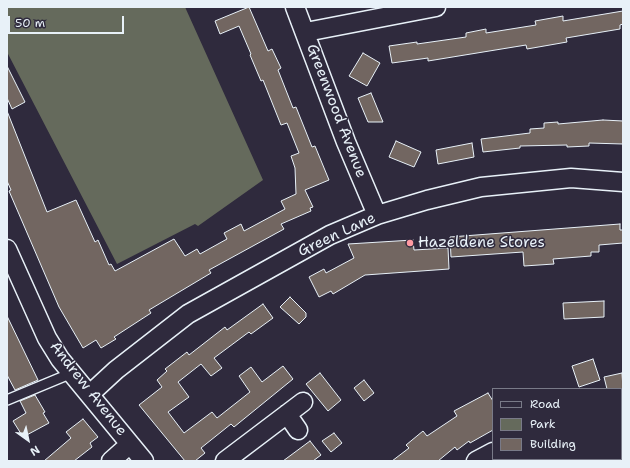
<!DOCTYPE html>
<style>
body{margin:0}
#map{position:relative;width:630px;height:468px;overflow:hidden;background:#2f2a3d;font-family:"Shantell Sans",sans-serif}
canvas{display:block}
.frame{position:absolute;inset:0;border:8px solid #e8f1f8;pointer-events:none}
.legend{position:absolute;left:492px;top:388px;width:130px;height:72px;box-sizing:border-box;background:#2f2a3d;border:1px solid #797a88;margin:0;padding:5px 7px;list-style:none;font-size:12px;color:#e8f1f8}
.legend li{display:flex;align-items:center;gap:8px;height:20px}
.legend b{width:20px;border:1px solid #797a88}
.north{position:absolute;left:8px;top:420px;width:40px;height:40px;-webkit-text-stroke:3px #2f2a3d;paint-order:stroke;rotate:147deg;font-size:11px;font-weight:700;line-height:16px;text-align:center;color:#e8f1f8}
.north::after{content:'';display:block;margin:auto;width:14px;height:18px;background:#e8f1f8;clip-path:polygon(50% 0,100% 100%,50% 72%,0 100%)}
.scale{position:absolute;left:8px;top:16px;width:116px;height:18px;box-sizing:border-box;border:2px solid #e8f1f8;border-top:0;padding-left:5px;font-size:12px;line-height:14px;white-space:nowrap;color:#e8f1f8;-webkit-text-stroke:3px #2f2a3d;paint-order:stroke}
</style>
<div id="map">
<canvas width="630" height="468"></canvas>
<div class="frame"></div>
<ul class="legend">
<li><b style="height:5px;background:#2f2a3d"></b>Road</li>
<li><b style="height:11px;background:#656a5c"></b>Park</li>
<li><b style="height:11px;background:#726661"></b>Building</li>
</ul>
<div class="north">N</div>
<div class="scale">50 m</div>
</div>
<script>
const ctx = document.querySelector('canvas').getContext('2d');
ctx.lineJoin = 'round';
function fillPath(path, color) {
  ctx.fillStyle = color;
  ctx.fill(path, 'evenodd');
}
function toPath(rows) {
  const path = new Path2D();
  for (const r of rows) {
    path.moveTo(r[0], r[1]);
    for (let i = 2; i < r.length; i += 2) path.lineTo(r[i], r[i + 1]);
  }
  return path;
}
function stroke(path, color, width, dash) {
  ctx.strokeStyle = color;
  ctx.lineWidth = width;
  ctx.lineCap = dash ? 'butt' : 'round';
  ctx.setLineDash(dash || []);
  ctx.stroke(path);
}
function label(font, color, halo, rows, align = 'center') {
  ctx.font = font + ' "Shantell Sans",sans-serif';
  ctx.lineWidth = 3;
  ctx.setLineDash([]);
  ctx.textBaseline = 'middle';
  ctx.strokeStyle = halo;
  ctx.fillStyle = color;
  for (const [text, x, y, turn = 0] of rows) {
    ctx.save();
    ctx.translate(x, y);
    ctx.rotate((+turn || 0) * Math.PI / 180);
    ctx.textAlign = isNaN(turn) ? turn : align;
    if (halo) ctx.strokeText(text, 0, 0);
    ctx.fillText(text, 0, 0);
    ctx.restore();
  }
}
fillPath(toPath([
 [11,7,185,7,263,180,198,226,195,224,117,264,7,52,7,8]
]), '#656a5c');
const building = toPath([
 [249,7,268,51,272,49,281,68,278,70,293,108,296,107,312,147,315,146,329,180,305,190,313,207,310,208,311,211,281,224,284,229,209,270,211,273,149,310,151,313,114,337,116,339,101,348,96,340,83,348,59,307,9,191,11,190,7,181,7,111,47,212,76,200,95,242,98,240,109,265,111,264,115,271,174,239,185,256,197,249,200,254,227,239,224,233,241,224,244,231,285,209,281,201,296,194,295,168,291,156,299,153,287,123,281,125,263,80,261,81,250,55,251,54,239,26,220,34,215,21,249,7],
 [623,11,623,24,620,25,620,29,566,38,567,42,527,49,526,45,428,61,428,58,392,63,389,46,417,42,417,44,466,37,466,33,486,29,486,33,536,25,535,21,563,16,563,21,623,11],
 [363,53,380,63,367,86,349,76,363,53],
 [7,66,25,102,12,109,7,98,7,66],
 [371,93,378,110,383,122,368,122,358,98,371,93],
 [603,120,623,121,623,144,589,143,589,146,567,147,567,145,520,146,520,148,483,152,481,139,530,133,530,129,544,128,544,123,558,122,558,124,603,120],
 [396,141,421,152,414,167,389,157,396,141],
 [472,143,474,157,438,164,436,150,472,143],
 [620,224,620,230,623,230,623,243,599,245,599,252,591,252,591,256,553,259,554,264,524,266,523,252,451,257,450,237,620,224],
 [413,240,414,250,448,248,449,269,365,275,333,294,331,291,319,297,309,277,324,269,326,273,354,258,348,244,413,240],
 [290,297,306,313,306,317,299,324,280,307,290,297],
 [604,301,604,317,564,319,563,303,604,301],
 [263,304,273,318,251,334,249,332,214,358,222,368,211,376,201,364,178,382,189,397,168,412,184,433,212,412,217,418,250,392,239,376,251,367,262,382,283,366,293,379,234,427,231,424,201,448,205,453,195,461,185,461,139,405,162,387,157,380,167,371,165,369,187,352,189,355,225,327,227,330,263,304],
 [7,316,38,380,15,390,7,375,7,316],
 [593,359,600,380,579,387,572,366,593,359],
 [320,373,341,400,328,411,306,384,320,373],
 [622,373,623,389,607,389,604,377,622,373],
 [364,380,374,393,364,401,354,388,364,380],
 [488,393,493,401,493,430,470,443,469,441,457,450,455,447,438,461,392,461,409,448,406,445,423,431,427,436,457,416,454,411,488,393],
 [35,395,45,412,43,413,49,423,23,437,13,421,26,413,20,401,35,395],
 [83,419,98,437,90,443,92,447,74,461,44,461,71,438,66,432,83,419],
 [334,433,342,443,331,452,322,441,334,433],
 [310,441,321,455,313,461,283,461,310,441]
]);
fillPath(building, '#726661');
stroke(building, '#e8f1f8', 1);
const lane = toPath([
 [7,400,72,373]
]);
const street = toPath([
 [295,7,346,142,377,215],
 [306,32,436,7],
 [7,249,47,338,60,359,144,461],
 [90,394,116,370,188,314,330,235,377,215,427,200,481,187,571,178,623,182],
 [287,414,298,430],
 [621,441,623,441],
 [111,461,130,444],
 [225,461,303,402],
 [476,461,493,452]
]);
stroke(lane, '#e8f1f8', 12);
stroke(street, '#e8f1f8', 21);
stroke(lane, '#2f2a3d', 9);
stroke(street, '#2f2a3d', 18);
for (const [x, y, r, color] of [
 [410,243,4,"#ff9aa2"]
]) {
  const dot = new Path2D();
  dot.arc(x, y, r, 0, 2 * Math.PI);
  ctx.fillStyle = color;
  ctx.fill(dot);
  stroke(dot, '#2f2a3d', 1.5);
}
label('15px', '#e8f1f8', '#2f2a3d', [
 ["Greenwood Avenue",336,111,69],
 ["Green Lane",337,235,-25],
 ["Andrew Avenue",88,389,52]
]);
label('15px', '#e8f1f8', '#2f2a3d', [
 ["Hazeldene Stores",418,243]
], 'left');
</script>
